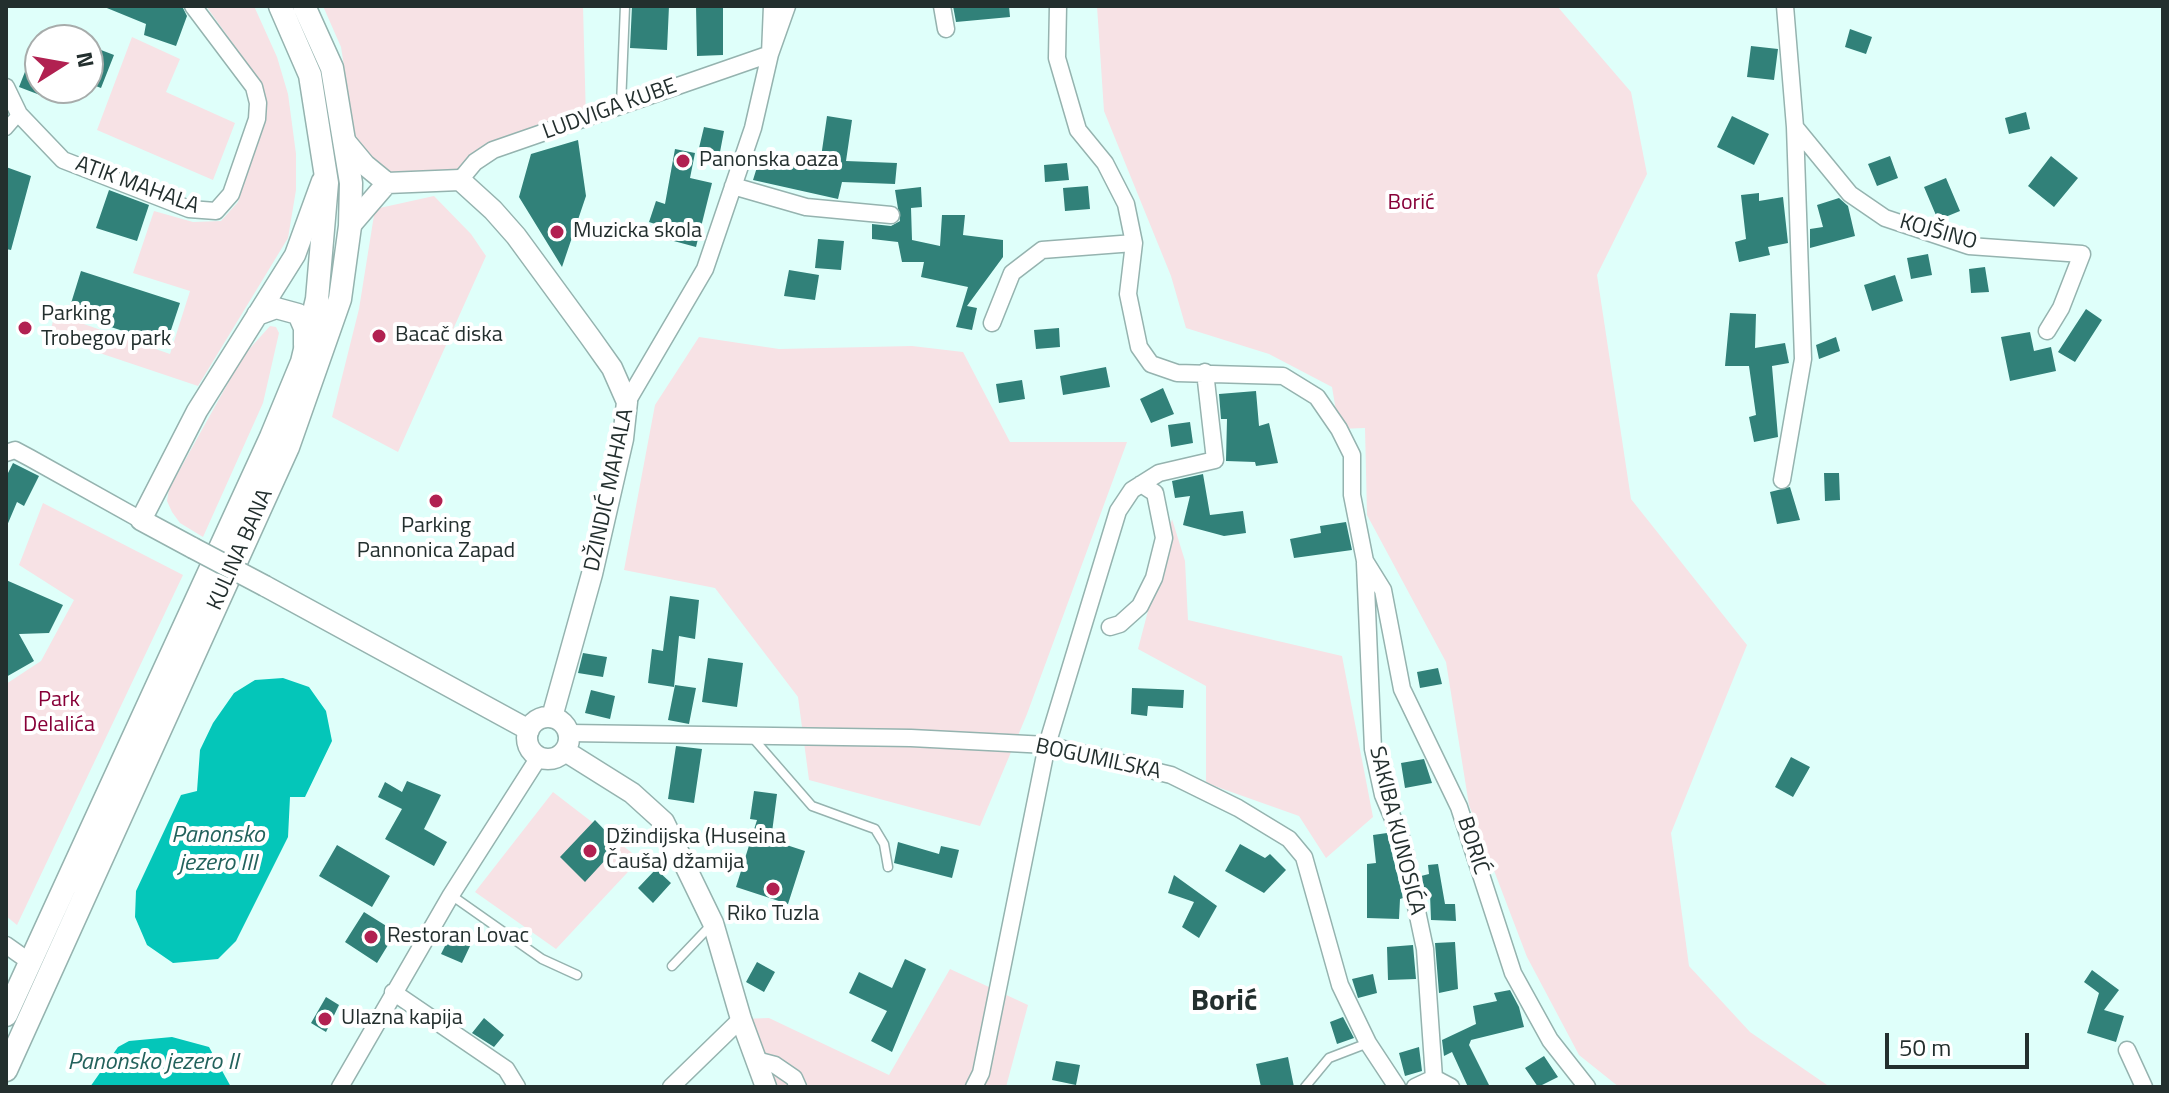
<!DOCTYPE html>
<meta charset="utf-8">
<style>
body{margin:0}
#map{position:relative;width:2169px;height:1093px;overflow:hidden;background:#dffffa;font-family:"Titillium Web",sans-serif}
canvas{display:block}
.frame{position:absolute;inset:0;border:8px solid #232f2e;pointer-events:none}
.north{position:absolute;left:24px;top:24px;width:80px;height:80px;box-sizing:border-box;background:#fff;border:2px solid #a7acab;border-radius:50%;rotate:79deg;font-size:22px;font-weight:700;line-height:32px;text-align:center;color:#232f2e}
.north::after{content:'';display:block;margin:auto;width:28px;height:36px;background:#b12151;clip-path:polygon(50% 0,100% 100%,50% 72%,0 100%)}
.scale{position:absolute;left:1885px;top:1033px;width:144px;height:36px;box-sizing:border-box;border:4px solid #232f2e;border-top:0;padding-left:10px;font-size:24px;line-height:28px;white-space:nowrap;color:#232f2e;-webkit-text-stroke:6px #fff;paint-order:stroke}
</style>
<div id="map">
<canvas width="2169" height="1093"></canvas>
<div class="frame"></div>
<div class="north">N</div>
<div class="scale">50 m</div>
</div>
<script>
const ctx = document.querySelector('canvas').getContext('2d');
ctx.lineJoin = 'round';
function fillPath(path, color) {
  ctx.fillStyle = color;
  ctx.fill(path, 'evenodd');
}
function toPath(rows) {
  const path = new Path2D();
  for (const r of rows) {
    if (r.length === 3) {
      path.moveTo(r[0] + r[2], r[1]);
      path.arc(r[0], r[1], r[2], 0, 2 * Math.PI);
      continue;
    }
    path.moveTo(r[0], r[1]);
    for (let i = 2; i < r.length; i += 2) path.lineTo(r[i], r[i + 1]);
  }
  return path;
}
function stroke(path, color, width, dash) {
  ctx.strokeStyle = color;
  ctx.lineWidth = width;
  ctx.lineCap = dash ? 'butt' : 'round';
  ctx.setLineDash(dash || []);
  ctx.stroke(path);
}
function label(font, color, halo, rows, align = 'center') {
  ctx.font = font + ' "Titillium Web",sans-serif';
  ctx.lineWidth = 8;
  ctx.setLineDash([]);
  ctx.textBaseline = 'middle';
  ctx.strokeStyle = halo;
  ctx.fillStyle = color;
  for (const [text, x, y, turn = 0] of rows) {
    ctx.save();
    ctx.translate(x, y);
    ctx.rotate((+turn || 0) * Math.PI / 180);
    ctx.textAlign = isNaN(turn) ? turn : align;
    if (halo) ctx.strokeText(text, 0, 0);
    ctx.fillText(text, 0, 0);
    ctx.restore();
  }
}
fillPath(toPath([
 [206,6,254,6,277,57,288,94,296,154,296,190,288,238,198,386,49,336,55,314,170,354,190,291,133,273,154,211,193,222,221,221,238,202,260,129,263,96,259,80],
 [323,6,583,6,586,120,493,150,460,180,387,183,358,158,341,47],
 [1097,6,1557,6,1631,92,1647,174,1597,275,1631,499,1747,645,1671,833,1689,966,1750,1032,1830,1087,1619,1087,1579,1055,1527,957,1469,805,1446,662,1367,515,1365,428,1339,429,1332,387,1269,354,1186,328,1171,276,1104,111],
 [132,37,180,59,166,92,235,123,213,180,97,130],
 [434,196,471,234,486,256,398,452,332,417,359,309,375,209],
 [270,326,276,327,279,333,263,403,203,537,180,523,172,512,167,501,169,489,243,356],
 [699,337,779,349,912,346,963,352,1010,442,1127,442,1027,714,980,826,809,780,798,697,715,588,624,570,655,405],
 [43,503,183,575,17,925,6,916,6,684,41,661,74,600,19,565],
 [1172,519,1185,561,1188,620,1342,656,1373,817,1326,858,1299,816,1206,783,1206,686,1138,649],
 [553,792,640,859,556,949,475,892],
 [950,969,1028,1005,1006,1087,766,1087,741,1019,769,1018,889,1075]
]), '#f7e2e5');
fillPath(toPath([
 [283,678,309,687,326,711,332,741,305,797,290,797,288,837,236,941,218,959,173,963,147,945,135,917,136,891,181,795,197,791,200,750,213,723,234,693,255,680],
 [172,1037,209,1047,231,1087,90,1087,118,1047,129,1041]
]), '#04c6b9');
fillPath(toPath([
 [102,6,182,6,187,16,176,46,144,35,146,24],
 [632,6,669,6,667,50,630,48],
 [696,6,723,6,723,55,697,56],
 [953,6,1009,6,1010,17,956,22],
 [1850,29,1872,37,1866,54,1845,47],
 [39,36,40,36,40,95,19,87],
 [88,45,114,55,101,88,88,83],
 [1751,46,1778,49,1774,80,1747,77],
 [2026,112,2030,129,2009,134,2005,118],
 [827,116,852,120,846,161,897,163,895,184,842,182,838,199,753,180,762,151,810,166,811,162,820,164],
 [1732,116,1769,134,1754,165,1717,147],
 [704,127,724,131,720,152,699,148],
 [578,140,586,196,562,267,519,197,531,154],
 [675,149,695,153,690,178,712,183,696,247,670,240,673,230,649,222,656,201,665,204],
 [1890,156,1898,178,1877,186,1868,164],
 [2051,156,2078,178,2054,207,2028,186],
 [1067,163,1069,180,1045,182,1044,165],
 [6,167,31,176,11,250,6,249],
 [1946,178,1960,211,1938,220,1924,187],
 [1088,186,1090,209,1065,211,1063,188],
 [921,187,922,207,911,208,912,240,940,246,942,215,965,215,963,235,1003,240,1003,257,967,306,977,308,972,330,956,327,968,287,921,277,924,262,902,262,898,242,872,239,872,224,891,226,900,221,895,190],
 [109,190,149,205,137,241,96,228],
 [1759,193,1759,201,1783,197,1788,243,1768,247,1770,255,1739,262,1735,242,1746,239,1741,195],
 [1839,198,1848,206,1855,236,1810,248,1810,229,1823,227,1817,205],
 [818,239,844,241,841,270,815,268],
 [1928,254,1932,275,1911,279,1907,258],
 [1985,267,1989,292,1971,293,1969,269],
 [789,270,819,275,815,300,784,296],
 [81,271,180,303,166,345,68,313],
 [1895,275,1903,301,1872,311,1864,285],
 [2086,309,2102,320,2075,362,2058,352],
 [1730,313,1756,314,1755,348,1785,343,1789,363,1772,366,1778,437,1754,442,1749,417,1756,415,1749,366,1725,366],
 [1059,328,1060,347,1036,349,1034,330],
 [2030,332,2034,351,2051,347,2056,371,2010,381,2001,337],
 [1836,337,1840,351,1819,359,1816,345],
 [1106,367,1110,387,1063,395,1060,376],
 [1022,380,1025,399,999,403,996,384],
 [1163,388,1174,414,1151,423,1140,399],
 [1256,391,1259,426,1269,423,1278,463,1256,466,1255,462,1226,461,1227,419,1221,419,1219,394],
 [1190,422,1193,443,1171,447,1168,425],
 [13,463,39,476,24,506,17,502,6,528,6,477],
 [1824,473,1839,473,1840,500,1825,501],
 [1203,474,1210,515,1243,511,1246,533,1224,536,1183,525,1190,496,1175,498,1172,481],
 [1790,487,1800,520,1777,524,1770,492],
 [1346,522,1352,550,1294,558,1290,539,1321,533,1320,526],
 [6,580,63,605,49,633,19,634,34,661,6,677],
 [670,596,699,600,695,639,679,636,674,687,648,683,652,649,663,651],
 [583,653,607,657,603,677,578,673],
 [708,658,743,663,737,707,702,702],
 [1438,668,1442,684,1420,688,1417,672],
 [675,685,696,688,689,724,668,720],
 [1132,688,1184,690,1183,708,1148,706,1147,716,1131,714],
 [591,690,615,696,610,719,585,713],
 [676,746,702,749,694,803,668,799],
 [1791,757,1810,767,1793,797,1775,787],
 [1424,759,1432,783,1405,788,1401,763],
 [407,781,441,795,424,829,447,842,434,866,385,839,402,809,378,797,385,782,402,792],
 [754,791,777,794,771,840,805,851,788,904,736,887,757,820,750,819],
 [595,820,619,845,585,882,560,857],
 [1387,833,1403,898,1400,899,1399,919,1367,918,1367,864,1376,863,1373,835],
 [898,842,939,854,941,846,959,850,952,878,894,863],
 [1240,844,1265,858,1270,854,1286,870,1264,893,1225,871],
 [337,845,390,876,372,907,319,876],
 [1438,864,1445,904,1455,904,1456,921,1431,920,1430,894,1425,894,1421,876,1429,874,1428,865],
 [656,869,671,883,653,903,638,888],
 [1174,875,1217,906,1199,938,1182,927,1194,902,1168,893],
 [364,912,396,932,377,963,345,942],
 [450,936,470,946,462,963,441,954],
 [1455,942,1458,989,1439,993,1435,943],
 [1413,945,1416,979,1388,980,1387,947],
 [905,959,926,969,892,1052,871,1041,887,1011,849,993,859,972,892,988],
 [757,962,775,972,764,992,746,982],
 [2092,970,2119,990,2104,1010,2124,1016,2116,1042,2087,1033,2099,993,2084,982],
 [1373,974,1377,993,1358,998,1352,979],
 [1510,990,1519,1007,1524,1027,1471,1040,1469,1045,1490,1087,1468,1087,1452,1052,1444,1056,1442,1040,1476,1024,1473,1006,1497,1001,1494,993],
 [326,997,339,1005,326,1032,311,1023],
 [1343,1017,1354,1038,1337,1044,1330,1022],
 [484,1018,504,1035,494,1047,472,1033],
 [1419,1047,1422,1071,1405,1076,1399,1053],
 [1544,1056,1558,1077,1538,1087,1525,1068],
 [1288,1057,1294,1087,1261,1087,1256,1064],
 [1056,1061,1080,1065,1076,1085,1052,1080]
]), '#318179');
const service = toPath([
 [621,105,625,6],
 [752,737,812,806,875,829,884,844,888,867],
 [451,895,542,959,577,975],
 [672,966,713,923],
 [1305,1087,1329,1058,1368,1043]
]);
const pedestrian = toPath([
 [6,129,19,114]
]);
const minor = toPath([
 [942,6,946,29],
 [1058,6,1057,58,1078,130,1105,163,1126,204,1134,243,1128,294,1139,347,1151,364,1177,373,1283,376,1317,397,1339,429,1352,455,1352,495,1365,561,1383,590,1402,689,1459,807,1513,973,1550,1040,1587,1087],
 [6,87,19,114,63,160,189,209,216,211,231,194,257,119,258,103,254,87,193,6],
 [1795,127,1850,194,1885,218,1969,246,2082,254,2061,308,2047,331],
 [460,180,475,162,493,150,770,54,787,6],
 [733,186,806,207,891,215],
 [992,323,1012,273,1042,250,1134,243],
 [627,402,705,269,753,128,770,54,772,6],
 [6,453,15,450,30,458,141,520],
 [1782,480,1803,359,1795,127,1785,6],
 [1365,563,1373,749,1383,795,1402,840,1425,949,1434,1078,1415,1087],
 [1110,627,1120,624,1140,606,1154,578,1164,538,1155,493,1141,484],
 [569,733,911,738,1047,745,1171,775,1238,808,1289,839,1304,857,1340,985,1368,1043,1397,1087],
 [6,945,30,962],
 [393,992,506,1069,517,1087],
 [2127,1050,2144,1087],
 [756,1060,775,1065,794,1078,798,1087],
 [1434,1078,1451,1087],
 [340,1087,451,895,539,757],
 [671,1087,741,1019],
 [974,1087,981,1073,1047,745,1118,511,1132,490,1159,473,1215,460,1205,372]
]);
const tertiary = toPath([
 [345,141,365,165,387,183],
 [387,183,460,180,493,210,516,236,590,337,612,368,627,402,623,439,592,574,552,717],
 [350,226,387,183],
 [257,315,276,308,298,314,304,328,304,345],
 [193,548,141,520,197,411,295,255,322,181],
 [265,586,529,730],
 [548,738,21],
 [565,751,632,793,664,822,713,923,741,1019,766,1087]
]);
const secondary = toPath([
 [6,1015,271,437,302,362,317,299,327,183,310,75,280,6],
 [6,1070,288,447,340,299,350,226,351,183,332,68,304,6]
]);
stroke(service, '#95b3af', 11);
stroke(pedestrian, '#95b3af', 15);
stroke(minor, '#95b3af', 19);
stroke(tertiary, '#95b3af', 23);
stroke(secondary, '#95b3af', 25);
stroke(service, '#fff', 8);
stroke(pedestrian, '#fff', 12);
stroke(minor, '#fff', 16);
stroke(tertiary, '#fff', 20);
stroke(secondary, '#fff', 22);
const tertiaryBridge = toPath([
 [193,548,265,586]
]);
stroke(tertiaryBridge, '#95b3af', 23, []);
stroke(tertiaryBridge, '#fff', 20);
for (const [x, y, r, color] of [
 [683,161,8,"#b12151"],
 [557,232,8,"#b12151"],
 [25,328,8,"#b12151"],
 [379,336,8,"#b12151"],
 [436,501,8,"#b12151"],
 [590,851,8,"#b12151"],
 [773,889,8,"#b12151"],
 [371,937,8,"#b12151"],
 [325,1019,8,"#b12151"]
]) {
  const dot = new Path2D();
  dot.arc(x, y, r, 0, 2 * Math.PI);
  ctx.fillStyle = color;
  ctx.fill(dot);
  stroke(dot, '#fff', 3);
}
label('22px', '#232f2e', '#fff', [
 ["LUDVIGA KUBE",610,110,-20],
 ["ATIK MAHALA",137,186,20],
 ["KOJŠINO",1938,233,16],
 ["DŽINDIĆ MAHALA",610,490,-78],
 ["KULINA BANA",241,550,-66],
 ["BOGUMILSKA",1098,760,12],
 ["SAKIBA KUNOSIĆA",1396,831,76],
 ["BORIĆ",1472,846,72]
]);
label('22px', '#232f2e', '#fff', [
 ["Panonska oaza",699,161],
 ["Muzicka skola",573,232],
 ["Parking",41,315],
 ["Trobegov park",41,340],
 ["Bacač diska",395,336],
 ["Parking",436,527,"center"],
 ["Pannonica Zapad",436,552,"center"],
 ["Džindijska (Huseina",606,838],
 ["Čauša) džamija",606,863],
 ["Riko Tuzla",773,915,"center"],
 ["Restoran Lovac",387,937],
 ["Ulazna kapija",341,1019]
], 'left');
label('22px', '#870038', '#fff', [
 ["Borić",1411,204],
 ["Park",59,701],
 ["Delalića",59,726]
]);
label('italic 24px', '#23625c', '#fff', [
 ["Panonsko",218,836],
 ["jezero III",218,864],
 ["Panonsko jezero II",153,1063]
]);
label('bold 30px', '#232f2e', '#fff', [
 ["Borić",1224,1003]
]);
</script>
